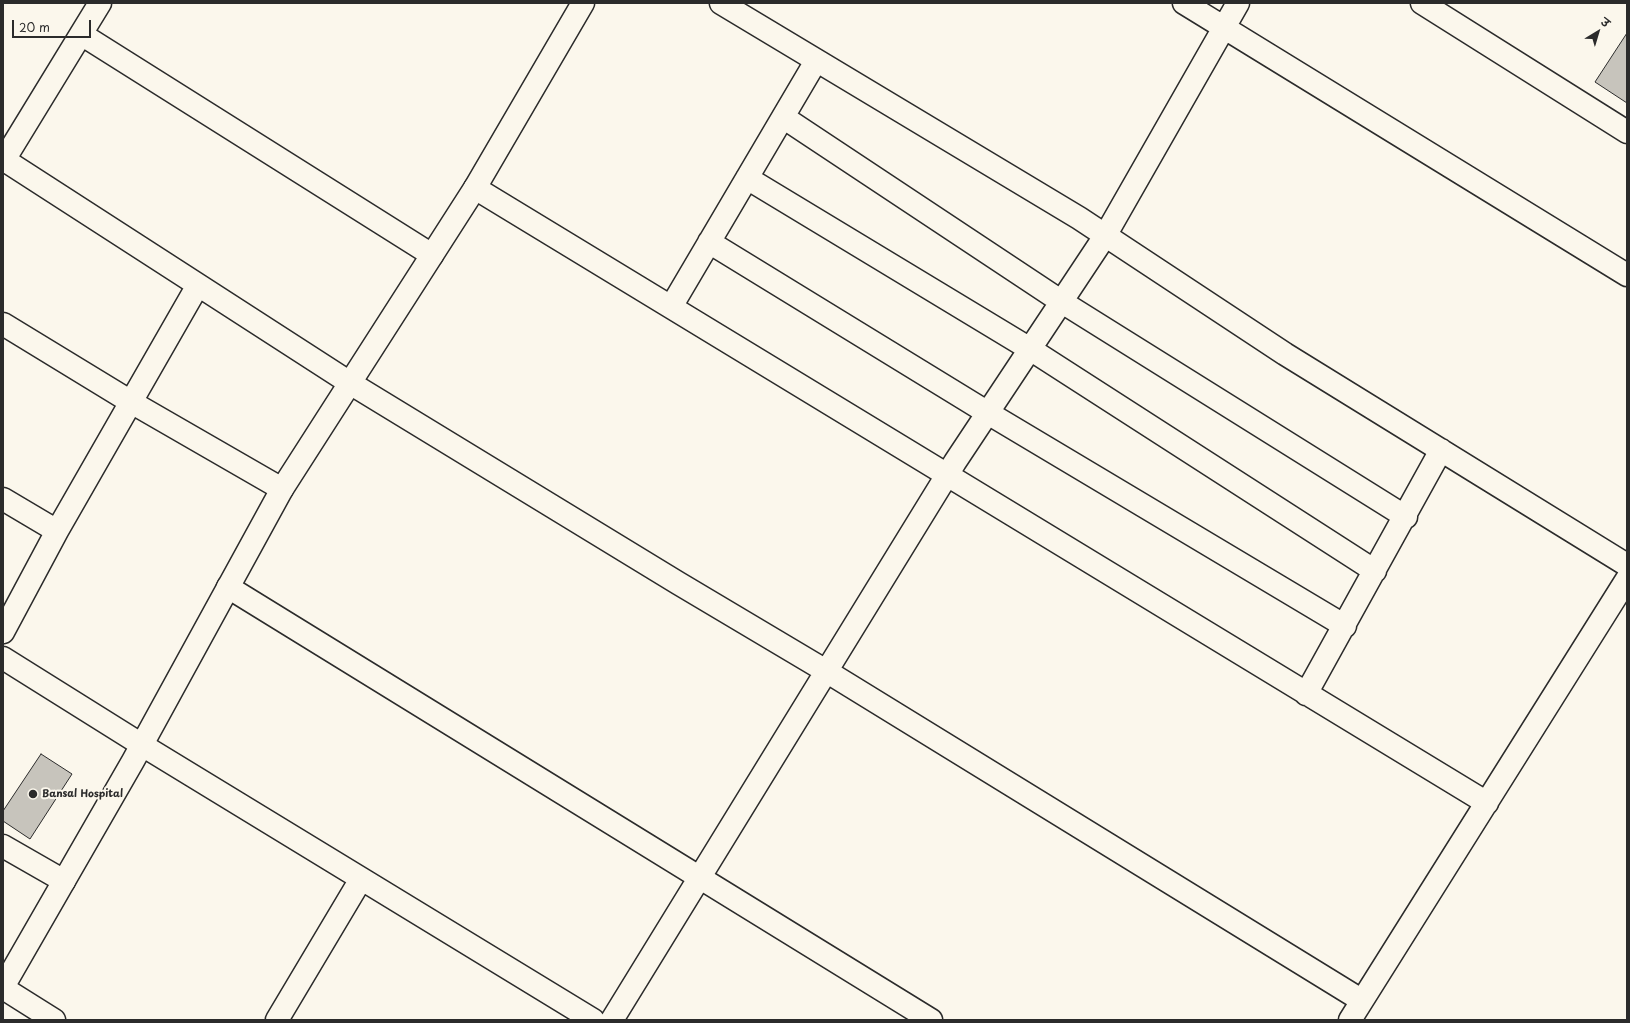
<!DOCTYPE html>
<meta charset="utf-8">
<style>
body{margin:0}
#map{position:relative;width:1630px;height:1023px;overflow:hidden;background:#fbf7ec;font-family:"Playpen Sans","Playpen Sans Deva",sans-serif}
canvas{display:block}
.frame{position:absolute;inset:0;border:4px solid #2b2b2b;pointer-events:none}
.north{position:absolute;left:1578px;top:12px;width:40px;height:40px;-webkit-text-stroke:3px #fbf7ec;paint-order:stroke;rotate:38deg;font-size:11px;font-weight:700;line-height:16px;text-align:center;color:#2b2b2b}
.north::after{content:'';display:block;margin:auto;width:14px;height:18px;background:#2b2b2b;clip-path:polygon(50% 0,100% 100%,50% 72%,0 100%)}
.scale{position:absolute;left:12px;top:20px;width:79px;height:18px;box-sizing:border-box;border:2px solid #2b2b2b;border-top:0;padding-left:5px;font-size:12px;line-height:14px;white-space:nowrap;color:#2b2b2b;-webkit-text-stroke:3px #fbf7ec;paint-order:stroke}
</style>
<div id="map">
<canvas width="1630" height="1023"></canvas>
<div class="frame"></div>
<div class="north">उ</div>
<div class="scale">20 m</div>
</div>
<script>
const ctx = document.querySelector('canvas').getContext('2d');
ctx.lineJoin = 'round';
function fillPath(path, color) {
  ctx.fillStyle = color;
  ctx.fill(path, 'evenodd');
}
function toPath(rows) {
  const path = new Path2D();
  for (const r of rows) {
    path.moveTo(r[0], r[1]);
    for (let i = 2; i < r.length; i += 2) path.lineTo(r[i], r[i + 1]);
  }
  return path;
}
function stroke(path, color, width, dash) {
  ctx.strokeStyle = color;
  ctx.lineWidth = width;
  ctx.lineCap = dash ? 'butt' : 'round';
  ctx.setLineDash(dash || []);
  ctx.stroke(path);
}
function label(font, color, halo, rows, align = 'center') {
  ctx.font = font + ' "Playpen Sans",sans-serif';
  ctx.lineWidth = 4;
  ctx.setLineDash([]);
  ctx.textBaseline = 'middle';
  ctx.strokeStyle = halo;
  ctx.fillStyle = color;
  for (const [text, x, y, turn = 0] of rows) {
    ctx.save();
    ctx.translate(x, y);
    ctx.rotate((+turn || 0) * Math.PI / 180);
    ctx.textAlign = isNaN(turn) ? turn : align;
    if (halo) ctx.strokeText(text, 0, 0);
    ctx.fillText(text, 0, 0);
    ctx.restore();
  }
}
const building = toPath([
 [1627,33,1627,103,1595,82,1627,33],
 [41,754,72,774,30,839,3,821,3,811,41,754]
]);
fillPath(building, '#c7c4bc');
stroke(building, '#2b2b2b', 1);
const minor = toPath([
 [721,3,1079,218,1285,354,1627,565],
 [1184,3,1627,275],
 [1422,3,1627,132],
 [81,34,432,255],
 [783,117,1062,302,1406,517],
 [3,159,350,383,678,583,826,671,1361,1000],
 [4,160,100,3],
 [747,178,1030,349,1375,571],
 [475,188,1487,803],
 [709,242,988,413,1345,626],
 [671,307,816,61],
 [3,324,131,402,282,489],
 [3,499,57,531],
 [228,587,931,1020],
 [3,632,57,531,198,285],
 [3,658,142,745,593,1020],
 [1306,694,1441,450],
 [3,846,64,881],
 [3,988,54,1020],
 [277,1020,361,879],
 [612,1020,955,462,1105,236,1238,3],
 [1350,1020,1627,579]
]);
const tertiary = toPath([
 [3,987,133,761,282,489,475,188,583,3]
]);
stroke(minor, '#2b2b2b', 25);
stroke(tertiary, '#2b2b2b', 25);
stroke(minor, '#fbf7ec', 22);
stroke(tertiary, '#fbf7ec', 22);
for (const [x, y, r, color] of [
 [33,794,5,"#2b2b2b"]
]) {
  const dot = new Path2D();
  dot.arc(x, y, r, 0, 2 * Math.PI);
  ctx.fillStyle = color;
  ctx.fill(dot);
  stroke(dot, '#fbf7ec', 1.5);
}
label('bold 10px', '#2b2b2b', '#fbf7ec', [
 ["Bansal Hospital",42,794]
], 'left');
</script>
